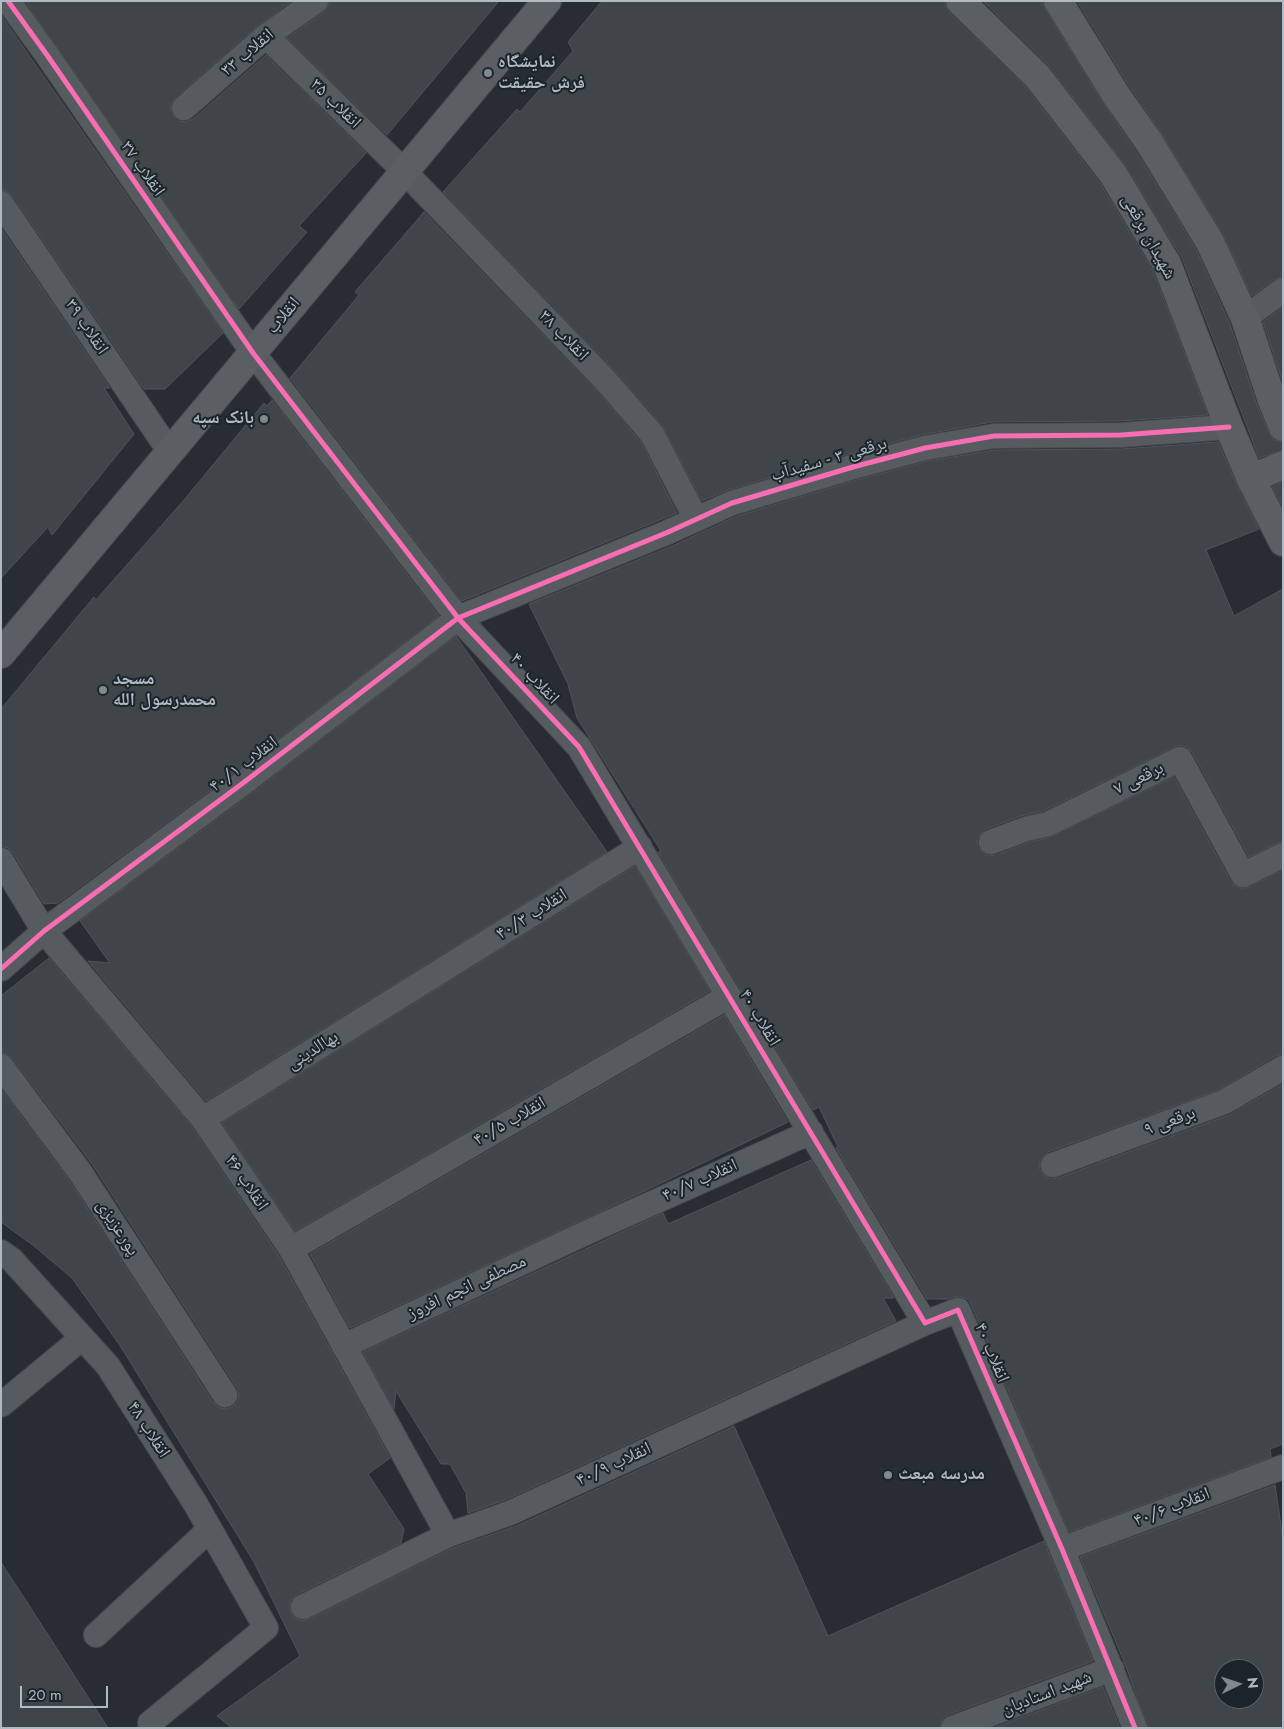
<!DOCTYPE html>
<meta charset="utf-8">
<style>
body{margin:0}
#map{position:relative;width:1284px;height:1729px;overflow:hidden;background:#272d32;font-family:Jost,sans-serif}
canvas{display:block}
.frame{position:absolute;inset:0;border:2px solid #b1bac3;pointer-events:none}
.north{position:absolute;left:1214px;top:1659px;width:50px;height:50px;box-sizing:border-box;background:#1c242b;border:1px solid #586068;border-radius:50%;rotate:86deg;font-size:14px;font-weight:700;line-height:20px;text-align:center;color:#b1bac3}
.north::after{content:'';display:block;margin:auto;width:18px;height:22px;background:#818990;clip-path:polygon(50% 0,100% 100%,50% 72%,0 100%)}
.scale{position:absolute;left:20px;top:1686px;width:88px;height:22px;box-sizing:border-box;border:2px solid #b1bac3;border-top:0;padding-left:6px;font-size:15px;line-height:18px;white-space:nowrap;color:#b1bac3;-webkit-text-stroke:4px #1c242b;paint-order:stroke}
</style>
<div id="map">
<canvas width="1284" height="1729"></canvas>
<div class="frame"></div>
<div class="north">N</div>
<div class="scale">20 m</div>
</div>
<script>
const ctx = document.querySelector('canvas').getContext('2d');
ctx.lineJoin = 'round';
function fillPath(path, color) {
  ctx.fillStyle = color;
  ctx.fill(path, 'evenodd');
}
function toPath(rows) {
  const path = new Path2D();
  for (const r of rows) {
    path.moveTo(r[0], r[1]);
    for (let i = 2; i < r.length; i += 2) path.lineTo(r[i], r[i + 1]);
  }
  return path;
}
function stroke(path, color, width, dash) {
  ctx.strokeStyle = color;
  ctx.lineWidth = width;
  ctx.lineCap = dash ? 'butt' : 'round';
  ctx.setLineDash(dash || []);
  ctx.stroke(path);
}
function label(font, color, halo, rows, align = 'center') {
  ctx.font = font + ' Jost,"Noto Naskh Arabic",sans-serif';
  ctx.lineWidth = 4;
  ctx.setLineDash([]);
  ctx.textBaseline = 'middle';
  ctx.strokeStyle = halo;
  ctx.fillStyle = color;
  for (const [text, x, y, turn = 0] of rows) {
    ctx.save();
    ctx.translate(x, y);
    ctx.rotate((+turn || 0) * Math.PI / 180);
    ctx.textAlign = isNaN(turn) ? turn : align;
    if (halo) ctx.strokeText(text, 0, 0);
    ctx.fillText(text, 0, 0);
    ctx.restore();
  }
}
const building = toPath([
 [25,1,292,1,257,26,175,98,171,104,171,111,174,117,179,121,186,122,193,119,266,55,366,153,299,226,307,232,239,309,25,1],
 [330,1,499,1,387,135,287,38,324,12,328,7,330,1],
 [602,1,945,1,945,6,949,12,1025,86,1100,183,1153,271,1208,415,1120,421,992,422,921,435,849,454,728,490,702,501,662,425,616,372,443,192,517,109,520,112,573,51,568,42,602,1],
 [983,1,1042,1,1045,9,1103,103,1136,151,1196,249,1230,324,1257,405,1269,433,1274,440,1283,442,1283,450,1259,458,1182,258,1126,166,1049,66,983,1],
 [1077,1,1283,1,1283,276,1275,279,1252,296,1223,234,1162,134,1129,86,1077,1],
 [1,15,223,333,165,389,144,389,12,195,7,191,1,189,1,15],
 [424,212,596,390,641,442,677,513,462,601,290,378,359,295,355,292,424,212],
 [1,228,110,388,104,388,134,434,52,535,48,527,1,578,1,228],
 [1283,307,1283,383,1263,322,1283,307],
 [272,400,439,616,235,772,58,903,44,904,13,853,8,848,1,846,1,709,94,597,96,600,184,500,264,403,267,406,272,400],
 [1218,442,1237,485,1259,529,1206,550,1234,616,1283,589,1283,841,1277,843,1249,857,1192,752,1187,747,1180,745,1174,747,1043,811,1021,816,986,829,980,834,977,840,978,847,982,852,989,856,996,855,1030,842,1051,837,1174,777,1231,882,1235,886,1242,889,1249,887,1283,870,1283,1054,1276,1056,1218,1090,1048,1152,1042,1157,1039,1163,1040,1170,1045,1176,1051,1179,1058,1178,1229,1115,1283,1084,1283,1444,1270,1449,1271,1457,1069,1532,969,1300,959,1296,948,1299,927,1299,836,1148,838,1147,819,1107,813,1110,658,852,661,851,577,718,568,684,529,604,672,546,737,516,857,480,928,461,995,450,1121,449,1218,442],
 [1283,482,1283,507,1272,487,1283,482],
 [456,636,607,852,206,1101,88,961,110,963,80,921,251,794,456,636],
 [635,866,710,991,295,1231,222,1123,635,866],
 [49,958,192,1127,279,1256,390,1458,368,1474,404,1529,401,1543,296,1595,291,1600,289,1607,291,1613,295,1618,302,1621,309,1619,453,1548,516,1526,734,1426,828,1636,1044,1541,1093,1661,948,1715,942,1720,940,1728,232,1728,217,1716,300,1656,254,1562,119,1344,72,1278,34,1246,1,1222,1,1089,69,1180,213,1402,218,1407,225,1409,232,1407,237,1402,239,1395,237,1388,92,1164,12,1058,7,1054,1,1053,1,996,49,958],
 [724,1015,788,1122,651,1188,350,1328,310,1254,724,1015],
 [811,1160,894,1298,883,1298,896,1321,505,1500,468,1513,466,1493,450,1464,441,1464,396,1391,394,1409,363,1352,663,1213,668,1224,811,1160],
 [1275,1485,1283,1539,1283,1728,1148,1728,1125,1664,1080,1557,1275,1485],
 [1224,1669,1254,1669,1254,1699,1224,1699,1224,1669],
 [1,1562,108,1728,1,1728,1,1562],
 [1103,1687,1120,1728,993,1728,1103,1687]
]);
fillPath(building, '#40454a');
stroke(building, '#4f5459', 1);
const street = toPath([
 [8,1,47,55,253,353,458,618,579,747,925,1323,958,1310,1062,1549,1135,1728],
 [266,36,405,172,606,381,652,434,696,519],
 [184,108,266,36,316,1],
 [1,203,170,452],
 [1245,318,1283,290],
 [991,842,1026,829,1048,824,1180,759,1243,875,1283,855],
 [1,860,44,931,203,1119,291,1249,448,1535],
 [1,969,44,931,243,783,458,618,666,533,732,503,853,467,925,448,994,436,1121,435,1229,427],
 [1,1066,80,1172,225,1395],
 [203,1119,640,847],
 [1053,1165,1224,1102,1283,1068],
 [291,1249,729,996],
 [1,1252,12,1260,108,1366,195,1503,266,1628,150,1723],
 [344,1346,590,1231,811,1132],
 [1,1405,82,1338],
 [1062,1549,1283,1467],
 [303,1607,448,1535,510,1513,925,1323],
 [96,1635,210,1529],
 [953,1728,1112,1669]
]);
const secondary = toPath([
 [960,1,1037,76,1113,174,1167,264,1229,427,1251,479,1283,542],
 [1058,1,1116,95,1149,142,1210,242,1245,318,1272,400,1283,427],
 [1251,479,1283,465],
 [1,654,547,1]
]);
stroke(street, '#44494d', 26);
stroke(secondary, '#44494d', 30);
stroke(street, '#565b60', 24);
stroke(secondary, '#5b5f64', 28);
stroke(toPath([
 [8,1,47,55,253,353,458,618,579,747,925,1323,958,1310,1062,1549,1135,1728],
 [1,969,44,931,243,783,458,618,666,533,732,503,853,467,925,448,994,436,1121,435,1229,427]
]), '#f96db3', 5);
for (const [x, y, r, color] of [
 [488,73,5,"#818990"],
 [264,419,5,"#818990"],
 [103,690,5,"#818990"],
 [888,1475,5,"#818990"]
]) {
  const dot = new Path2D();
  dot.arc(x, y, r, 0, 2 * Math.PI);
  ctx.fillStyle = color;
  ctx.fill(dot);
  stroke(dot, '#1c242b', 2);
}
label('18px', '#b1bac3', '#1c242b', [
 ["انقلاب ۳۳",248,53,-40],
 ["انقلاب ۳۵",335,104,44],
 ["انقلاب ۳۷",142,169,55],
 ["شهیدان برقعی",1148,237,61],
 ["انقلاب",284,316,-50],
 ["انقلاب ۳۹",86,327,56],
 ["انقلاب ۳۸",563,336,46],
 ["برقعی ۳ - سفیدآب",829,460,-16],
 ["انقلاب ۴۰",534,679,47],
 ["انقلاب ۴۰/۱",244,765,-37],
 ["برقعی ۷",1139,779,-26],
 ["انقلاب ۴۰/۳",532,915,-32],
 ["انقلاب ۴۰",759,1018,59],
 ["بهاالدینی",313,1051,-32],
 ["انقلاب ۴۰/۵",510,1122,-30],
 ["برقعی ۹",1170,1122,-20],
 ["انقلاب ۴۰/۷",700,1181,-24],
 ["انقلاب ۴۶",246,1183,56],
 ["پورعزیزی",117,1228,57],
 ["مصطفی انجم افروز",467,1288,-25],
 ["انقلاب ۴۰",991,1353,67],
 ["انقلاب ۴۸",148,1430,57],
 ["انقلاب ۴۰/۹",614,1465,-25],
 ["انقلاب ۴۰/۶",1172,1508,-21],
 ["شهید استادیان",1047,1694,-21]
]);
label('bold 18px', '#b1bac3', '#1c242b', [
 ["نمایشگاه",498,63],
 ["فرش حقیقت",498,84],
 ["بانک سپه",254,419,"right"],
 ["مسجد",113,680],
 ["محمدرسول الله",113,701],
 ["مدرسه مبعث",898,1475]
], 'left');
</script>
